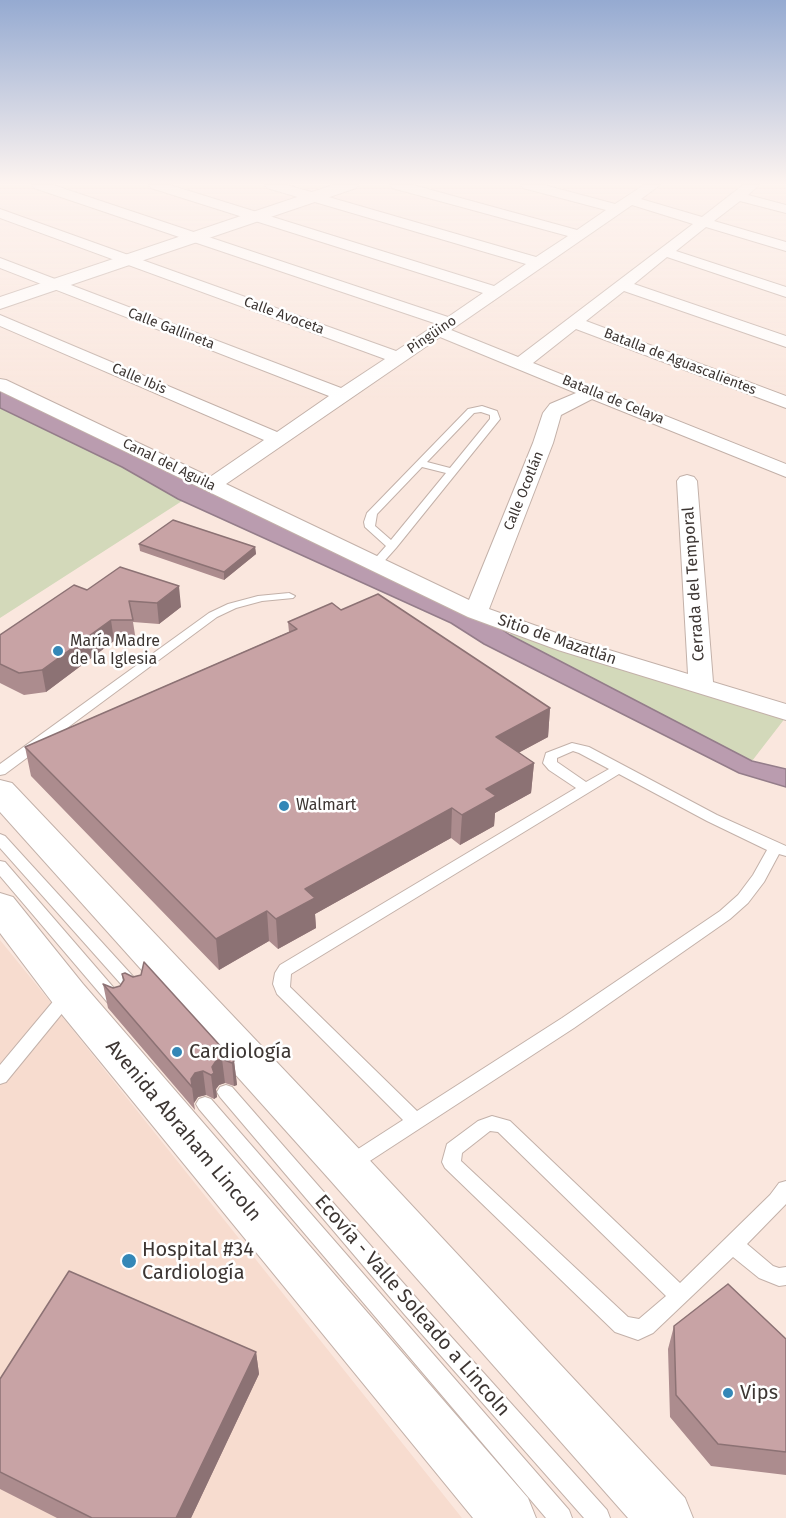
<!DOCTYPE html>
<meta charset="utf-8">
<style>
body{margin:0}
canvas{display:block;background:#fae7de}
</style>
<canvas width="786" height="1518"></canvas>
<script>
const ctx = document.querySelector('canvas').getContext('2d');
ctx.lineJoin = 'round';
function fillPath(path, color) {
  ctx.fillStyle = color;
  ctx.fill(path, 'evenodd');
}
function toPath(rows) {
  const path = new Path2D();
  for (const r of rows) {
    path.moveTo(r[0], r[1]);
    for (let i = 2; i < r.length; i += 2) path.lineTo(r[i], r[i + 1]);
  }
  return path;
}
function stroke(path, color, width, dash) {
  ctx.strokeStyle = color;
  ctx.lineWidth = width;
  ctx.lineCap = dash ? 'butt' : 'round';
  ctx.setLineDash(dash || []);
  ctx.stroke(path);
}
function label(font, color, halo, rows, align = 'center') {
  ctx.font = font + ' "Fira Sans",sans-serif';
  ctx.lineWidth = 5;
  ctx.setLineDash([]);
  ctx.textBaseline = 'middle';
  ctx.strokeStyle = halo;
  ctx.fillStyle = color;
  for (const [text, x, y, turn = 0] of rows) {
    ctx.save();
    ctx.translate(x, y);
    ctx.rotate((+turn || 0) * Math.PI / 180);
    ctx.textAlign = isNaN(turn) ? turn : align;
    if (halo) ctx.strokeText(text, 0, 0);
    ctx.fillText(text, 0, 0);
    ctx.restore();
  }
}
fillPath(toPath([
 [0,940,52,1004,462,1518,0,1518]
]), '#f7dccf');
fillPath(toPath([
 [0,408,122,467,182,501,0,618],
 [514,627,786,717,752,761,510,635]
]), '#d3d9ba');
const water = toPath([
 [0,384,476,612,510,635,752,761,786,769,786,787,739,773,484,644,451,623,178,499,122,467,0,408,0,384]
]);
fillPath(water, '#ba9caf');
stroke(water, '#947d8a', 1.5);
const service = toPath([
 [482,406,497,411,500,419,396,548,379,567,371,567,371,563,386,546,365,527,364,522,367,513,468,409,482,406],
 [481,412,490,415,490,419,450,468,427,462,474,413,481,412],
 [422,467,446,473,391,540,375,526,377,514,422,467],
 [289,593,295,596,293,598,262,601,236,608,217,617,5,774,0,775,0,764,209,613,228,604,258,596,289,593],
 [572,743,589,747,717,815,786,846,786,856,779,854,764,882,748,903,730,919,574,1028,356,1170,350,1172,344,1170,341,1164,344,1158,403,1120,277,994,273,984,275,973,280,965,576,788,549,770,543,763,546,753,572,743],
 [573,751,579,753,609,769,586,782,557,762,557,758,573,751],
 [619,774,707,821,767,850,753,875,738,895,720,911,562,1018,417,1111,290,987,291,974,619,774],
 [0,834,5,836,140,984,142,988,140,992,134,994,128,992,0,848,0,834],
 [0,861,5,862,120,995,122,999,120,1003,114,1005,108,1003,0,876,0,861],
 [67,990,73,992,75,996,73,1000,6,1082,0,1084,0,1065,61,992,67,990],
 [226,1085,232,1087,419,1301,607,1510,610,1518,584,1518,405,1315,220,1097,217,1092,220,1087,226,1085],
 [205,1097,211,1099,569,1510,572,1518,546,1518,199,1109,196,1104,199,1099,205,1097],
 [492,1116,510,1121,680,1283,770,1195,779,1183,786,1181,786,1204,747,1244,773,1266,779,1268,786,1267,786,1285,779,1286,759,1278,733,1257,653,1333,638,1340,615,1332,445,1168,442,1162,447,1144,478,1121,492,1116],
 [490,1131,498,1132,666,1296,639,1319,628,1317,461,1161,462,1153,490,1131]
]);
const minor = toPath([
 [32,185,53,185,448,317,483,293,151,188,149,185,170,185,494,286,526,264,267,188,265,185,287,185,536,257,568,236,392,188,390,185,413,185,577,230,606,210,523,188,521,185,544,185,615,204,644,185,660,185,641,199,702,217,743,185,759,185,748,195,786,205,786,213,740,201,714,221,786,242,786,251,706,227,676,251,786,287,786,297,667,257,634,284,786,336,786,347,624,291,586,321,786,396,786,408,576,329,533,363,786,464,786,477,592,399,561,415,553,443,489,609,576,640,688,674,677,481,680,477,687,475,694,477,697,481,713,682,786,704,786,720,558,650,468,617,0,391,0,379,6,380,210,477,264,440,0,326,0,315,277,432,329,396,0,268,0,258,341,388,385,359,0,218,0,209,396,351,437,324,34,188,32,185],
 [632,205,693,224,518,357,451,330,632,205],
 [440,337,576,393,550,404,543,413,533,443,469,600,226,484,440,337]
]);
const tertiary = toPath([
 [333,185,358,185,356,188,0,309,0,297,333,185]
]);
const secondary = toPath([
 [0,780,12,783,362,1152,685,1498,693,1518,628,1518,330,1180,0,812,0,780],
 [0,893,13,897,83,984,528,1498,536,1518,473,1518,55,1006,0,933,0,893]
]);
stroke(service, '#c3b1a9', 2);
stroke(minor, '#c3b1a9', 2);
stroke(tertiary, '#c3b1a9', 2);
stroke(secondary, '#c3b1a9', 2);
fillPath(service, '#fff');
fillPath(minor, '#fff');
fillPath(tertiary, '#fff');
fillPath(secondary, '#fff');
fillPath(toPath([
 [139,544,255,547,256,554,224,580,140,551],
 [87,590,181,607,159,624,133,622,136,641,114,641,46,692,24,695,0,683,0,635],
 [341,610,550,708,548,737,518,753,534,763,531,793,495,813,494,826,460,845,451,838,315,914,316,928,278,949,269,941,219,970,31,776,25,747,289,632,288,622],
 [122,974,234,1061,237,1085,234,1086,225,1083,219,1085,216,1089,217,1097,214,1099,206,1095,198,1097,194,1103,195,1110,108,1008,103,984,113,988,120,986,123,982],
 [674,1326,786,1339,786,1475,711,1466,670,1417,668,1349],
 [256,1352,259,1374,191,1518,57,1518,0,1489,0,1379]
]), '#ac8c8e');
fillPath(toPath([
 [255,547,256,554,224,580,224,572],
 [179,586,181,607,159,624,157,603],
 [111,620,114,641,46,692,42,670],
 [550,708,548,737,494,766,496,737],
 [534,763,531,793,495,813,494,826,460,845,462,815,486,789],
 [452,808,451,838,315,914,316,928,278,949,276,919,305,889],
 [267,911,269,941,219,970,216,939],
 [222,1059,225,1083,219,1085,216,1089,217,1097,214,1099,211,1075,212,1067,216,1061],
 [234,1061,237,1085,234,1086,232,1063],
 [203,1071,206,1095,198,1097,194,1103,191,1079,195,1073],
 [256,1352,259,1374,191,1518,176,1518]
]), '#8c7274');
const building = toPath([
 [173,520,255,547,224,572,139,544,173,520],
 [120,567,179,586,157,603,129,601,133,620,111,620,42,670,19,673,0,664,0,635,74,585,87,590,120,567],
 [378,594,550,708,496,737,534,763,486,789,496,796,462,815,452,808,305,889,315,898,276,919,267,911,216,939,25,747,297,629,288,622,332,603,341,610,378,594],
 [144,962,234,1061,232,1063,222,1059,216,1061,212,1067,214,1073,211,1075,203,1071,195,1073,191,1079,192,1087,103,984,113,988,120,986,124,980,122,974,125,973,133,977,141,975,144,962],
 [69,1271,256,1352,176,1518,92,1518,0,1472,0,1379,69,1271],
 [728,1284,786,1339,786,1452,718,1444,676,1395,674,1326,728,1284]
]);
fillPath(building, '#c8a3a5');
stroke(building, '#8c7274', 1.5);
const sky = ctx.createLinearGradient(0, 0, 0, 398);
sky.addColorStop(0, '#95aad1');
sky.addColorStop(0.46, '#fdf4f0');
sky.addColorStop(1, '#fdf4f000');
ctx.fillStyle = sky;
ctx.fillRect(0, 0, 786, 398);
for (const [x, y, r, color] of [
 [58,651,6,"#3487b7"],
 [284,806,6,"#3487b7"],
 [177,1052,6,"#3487b7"],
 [129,1261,8,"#3487b7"],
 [728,1393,6,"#3487b7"]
]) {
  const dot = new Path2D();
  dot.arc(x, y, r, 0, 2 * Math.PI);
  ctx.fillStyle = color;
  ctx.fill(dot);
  stroke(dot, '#fff', 2);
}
label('14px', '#3d3633', '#fff', [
 ["Calle Avoceta",284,316,20],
 ["Calle Gallineta",171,329,21],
 ["Pingüino",432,335,-34],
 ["Batalla de Aguascalientes",680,362,21],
 ["Calle Ibis",139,379,23],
 ["Batalla de Celaya",613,400,22],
 ["Canal del Aguila",169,465,26],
 ["Calle Ocotlán",524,491,-68]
]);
label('16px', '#3d3633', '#fff', [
 ["Cerrada del Temporal",694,584,-94],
 ["Sitio de Mazatlán",557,640,19]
]);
label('16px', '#3d3633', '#fff', [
 ["María Madre",70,642],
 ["de la Iglesia",70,660],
 ["Walmart",296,806]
], 'left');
label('20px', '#3d3633', '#fff', [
 ["Cardiología",189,1052],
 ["Hospital #34",142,1250],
 ["Cardiología",142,1273],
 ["Vips",740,1393]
], 'left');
label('20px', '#3d3633', '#fff', [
 ["Avenida Abraham Lincoln",183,1131,50],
 ["Ecovía - Valle Soleado a Lincoln",412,1306,49]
]);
</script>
